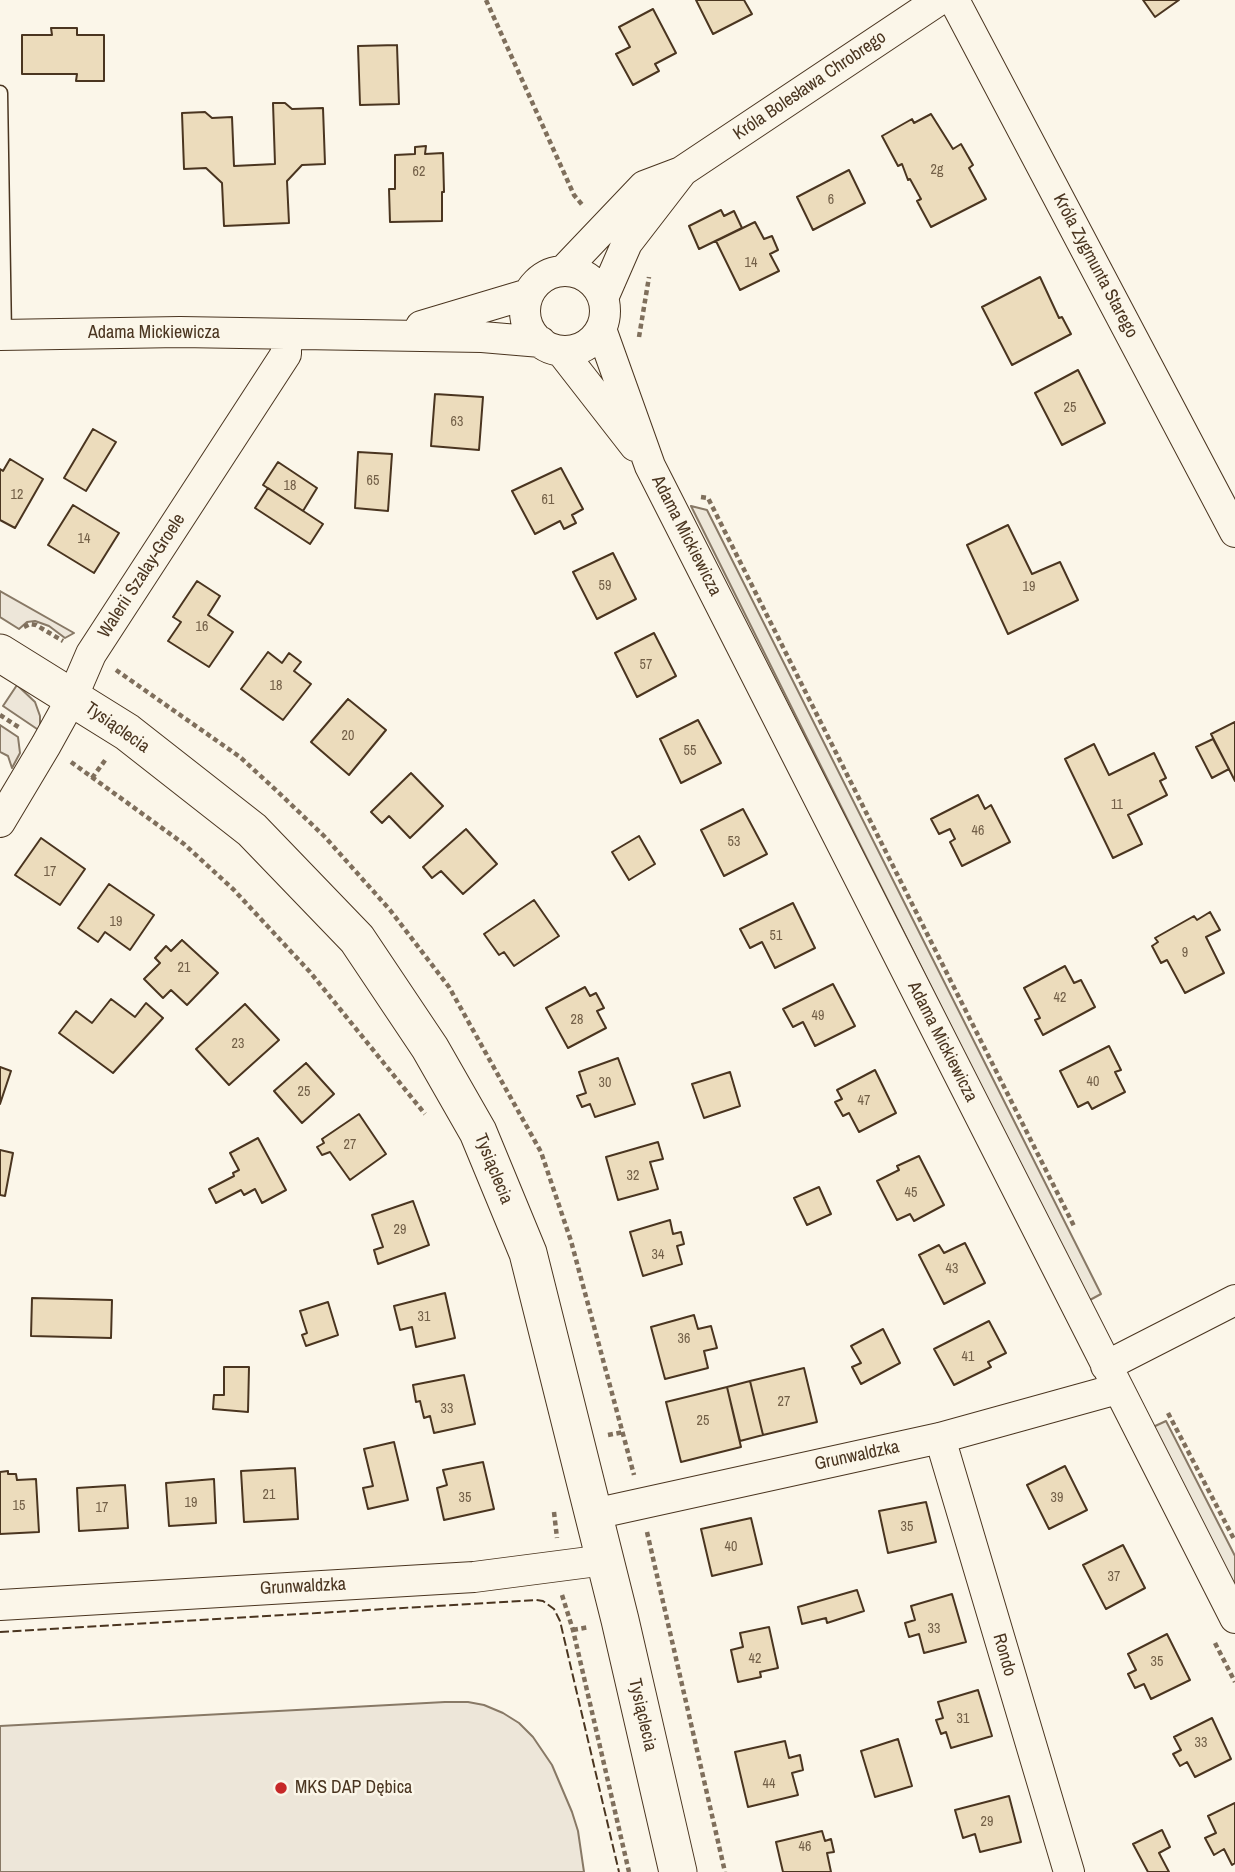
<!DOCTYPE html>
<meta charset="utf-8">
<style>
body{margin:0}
canvas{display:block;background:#fbf6e9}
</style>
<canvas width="1235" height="1872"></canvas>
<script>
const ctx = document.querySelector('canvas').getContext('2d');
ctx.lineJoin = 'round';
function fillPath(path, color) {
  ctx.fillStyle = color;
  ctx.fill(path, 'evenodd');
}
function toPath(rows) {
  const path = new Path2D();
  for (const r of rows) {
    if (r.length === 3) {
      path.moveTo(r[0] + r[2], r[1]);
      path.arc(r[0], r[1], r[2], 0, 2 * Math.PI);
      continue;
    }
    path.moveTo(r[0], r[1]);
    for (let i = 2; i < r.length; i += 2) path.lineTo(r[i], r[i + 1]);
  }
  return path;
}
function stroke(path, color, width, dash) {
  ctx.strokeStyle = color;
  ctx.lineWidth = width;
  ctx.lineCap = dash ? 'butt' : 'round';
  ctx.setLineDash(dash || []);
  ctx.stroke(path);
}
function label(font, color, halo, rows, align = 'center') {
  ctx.font = font + ' "Archivo Narrow",sans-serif';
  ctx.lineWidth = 5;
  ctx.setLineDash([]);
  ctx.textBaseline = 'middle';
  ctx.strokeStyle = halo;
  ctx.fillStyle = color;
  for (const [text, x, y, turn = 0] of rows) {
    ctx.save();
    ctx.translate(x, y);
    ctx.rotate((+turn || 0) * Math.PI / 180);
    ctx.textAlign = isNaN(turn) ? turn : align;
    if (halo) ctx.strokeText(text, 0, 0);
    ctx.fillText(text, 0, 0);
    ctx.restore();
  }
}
const green = toPath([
 [0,591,74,633,65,638,49,626,35,621,27,622,19,629,0,617,0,591],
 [17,685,35,702,40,716,40,731,3,706,17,685],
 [0,725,18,737,20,753,12,768,8,756,0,752,0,725],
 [445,1702,468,1702,484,1705,503,1713,519,1723,533,1737,552,1765,572,1812,578,1831,584,1872,0,1872,0,1726,445,1702]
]);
fillPath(green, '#ede6d9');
stroke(green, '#887966', 2);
const parking = toPath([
 [691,506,707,510,1101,1294,1088,1301,691,506],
 [1166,1421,1235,1556,1235,1589,1153,1427,1166,1421]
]);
fillPath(parking, '#ede7d9');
stroke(parking, '#887966', 2);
const building = toPath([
 [696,0,744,0,752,14,713,34,696,0],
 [1143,0,1179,0,1155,17,1143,0],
 [653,9,676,53,655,64,659,71,633,85,616,54,630,47,619,27,653,9],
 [51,28,77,28,77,35,104,35,104,81,76,81,77,74,22,74,22,35,52,35,51,28],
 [397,45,399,104,360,105,358,46,397,45],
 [273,103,285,103,292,109,323,108,325,164,302,165,287,181,289,223,224,226,222,183,206,168,184,169,182,113,205,112,212,118,232,117,234,166,275,164,273,103],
 [931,114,953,149,961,144,973,165,969,168,986,199,931,227,917,201,921,199,910,179,908,180,902,164,898,166,882,136,912,119,914,123,931,114],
 [426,146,425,154,443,153,444,192,442,192,442,221,390,222,389,189,395,189,395,155,415,154,415,147,426,146],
 [849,170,865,203,813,230,797,197,849,170],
 [721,210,724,216,734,211,742,228,699,249,689,226,721,210],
 [755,222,764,239,772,236,778,250,770,254,779,271,740,290,716,241,755,222],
 [1040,277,1059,318,1062,317,1071,334,1012,365,982,307,1040,277],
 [1078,370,1105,423,1062,445,1035,393,1078,370],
 [435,394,483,397,479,450,431,446,435,394],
 [93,429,116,442,86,491,64,478,93,429],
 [358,452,392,454,388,511,355,508,358,452],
 [10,459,43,479,15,528,0,520,0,469,3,471,10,459],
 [278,462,317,488,303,511,263,485,278,462],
 [561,468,583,509,572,515,576,523,564,529,560,521,535,534,512,491,561,468],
 [268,488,323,524,310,544,255,508,268,488],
 [73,505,119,533,94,573,48,545,73,505],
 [1008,525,1032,574,1060,562,1078,600,1008,634,967,545,1008,525],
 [613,553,636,599,597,619,573,572,613,553],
 [197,581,220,596,208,615,233,632,209,667,168,641,181,622,173,617,197,581],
 [654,633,676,676,637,697,615,653,654,633],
 [268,652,282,663,289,653,301,662,294,671,311,684,283,720,241,689,268,652],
 [348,699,386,730,349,775,311,742,348,699],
 [698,720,721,763,681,783,660,739,698,720],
 [1235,722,1235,781,1211,734,1235,722],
 [1213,739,1229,769,1212,778,1196,747,1213,739],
 [1094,744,1109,775,1154,753,1166,778,1160,781,1167,795,1128,815,1142,844,1113,858,1065,759,1094,744],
 [411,773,443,806,410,838,389,816,382,823,371,812,411,773],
 [978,795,985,809,991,805,1010,842,962,866,950,842,955,839,950,829,939,834,931,819,978,795],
 [743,809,767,854,724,876,701,830,743,809],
 [466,829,497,864,463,894,441,871,432,878,423,867,466,829],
 [639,836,655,864,629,880,612,852,639,836],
 [41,838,85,869,60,905,15,875,41,838],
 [109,884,154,915,130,950,105,932,98,942,78,928,109,884],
 [534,900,559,936,514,966,504,952,499,955,484,934,534,900],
 [793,903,815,948,775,968,762,942,750,948,740,929,793,903],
 [1210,912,1220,930,1206,937,1224,973,1185,993,1167,960,1161,963,1152,946,1158,942,1155,938,1194,916,1197,920,1210,912],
 [182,940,218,973,187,1005,171,990,163,998,144,979,160,963,155,958,166,946,171,951,182,940],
 [1065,966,1074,983,1081,980,1095,1007,1043,1035,1035,1020,1040,1018,1024,988,1065,966],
 [833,984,855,1026,815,1046,803,1022,793,1027,783,1009,833,984],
 [585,987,590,996,596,993,604,1008,597,1011,606,1028,568,1048,546,1008,585,987],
 [111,999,135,1017,146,1003,163,1018,113,1073,59,1033,76,1011,92,1023,111,999],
 [245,1004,279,1040,229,1085,196,1049,245,1004],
 [1109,1046,1121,1070,1115,1072,1125,1092,1092,1109,1088,1102,1078,1107,1060,1071,1109,1046],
 [618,1058,635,1104,595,1117,590,1104,582,1107,577,1096,586,1093,579,1072,618,1058],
 [306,1063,334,1094,302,1123,274,1091,306,1063],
 [0,1067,11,1071,0,1104,0,1067],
 [875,1070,896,1113,859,1132,849,1113,843,1116,835,1102,842,1099,837,1090,875,1070],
 [730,1072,740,1106,704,1118,692,1084,730,1072],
 [359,1114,386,1154,350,1180,330,1152,322,1155,317,1147,324,1143,322,1139,359,1114],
 [258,1138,286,1190,262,1203,255,1189,244,1195,241,1190,216,1203,209,1189,234,1176,233,1173,239,1170,230,1153,258,1138],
 [658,1142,663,1159,650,1162,658,1189,618,1200,606,1157,658,1142],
 [0,1150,13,1153,5,1196,0,1195,0,1150],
 [919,1156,944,1205,914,1221,910,1214,897,1220,877,1181,899,1170,897,1166,919,1156],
 [819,1187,831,1214,807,1225,794,1198,819,1187],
 [413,1201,429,1245,378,1264,374,1250,383,1247,372,1215,413,1201],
 [670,1220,673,1234,681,1232,684,1244,677,1246,682,1264,643,1276,630,1232,670,1220],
 [965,1243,985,1283,944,1304,919,1255,939,1245,944,1253,965,1243],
 [445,1293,455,1338,416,1347,412,1327,400,1330,394,1306,445,1293],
 [32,1298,112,1300,111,1338,31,1336,32,1298],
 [328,1302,338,1335,306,1346,302,1335,307,1333,300,1311,328,1302],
 [694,1315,698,1329,711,1326,717,1348,704,1351,708,1368,665,1379,651,1327,694,1315],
 [989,1321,1006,1353,988,1362,991,1367,954,1385,934,1349,989,1321],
 [883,1329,900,1363,861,1384,852,1367,861,1363,851,1346,883,1329],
 [224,1367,249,1367,248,1412,213,1409,214,1395,224,1395,224,1367],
 [804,1368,817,1422,763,1435,750,1381,804,1368],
 [464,1375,475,1424,434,1433,430,1416,424,1418,420,1401,416,1402,413,1385,464,1375],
 [750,1381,763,1435,740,1441,727,1387,750,1381],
 [727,1387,741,1447,681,1462,666,1402,727,1387],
 [394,1442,408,1500,368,1509,363,1488,373,1486,364,1449,394,1442],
 [483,1462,494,1509,444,1520,437,1488,447,1485,443,1470,483,1462],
 [1065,1466,1087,1510,1049,1529,1027,1485,1065,1466],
 [295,1468,298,1519,244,1522,241,1471,295,1468],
 [8,1471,8,1474,16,1474,17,1480,36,1479,39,1532,0,1534,0,1472,8,1471],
 [214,1479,216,1523,169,1526,166,1483,214,1479],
 [125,1485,128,1528,79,1531,77,1488,125,1485],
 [926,1502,936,1542,888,1553,879,1511,926,1502],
 [751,1518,762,1564,712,1576,701,1529,751,1518],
 [1123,1545,1145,1588,1106,1609,1083,1565,1123,1545],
 [857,1590,864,1611,827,1623,826,1618,802,1624,798,1607,857,1590],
 [952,1594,966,1642,924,1653,919,1634,909,1637,905,1623,915,1620,911,1606,952,1594],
 [769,1627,778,1668,760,1672,761,1677,738,1682,731,1650,743,1647,740,1633,769,1627],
 [1167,1634,1190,1680,1151,1699,1144,1684,1135,1688,1128,1674,1136,1670,1128,1654,1167,1634],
 [978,1690,992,1736,951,1748,946,1732,941,1734,936,1720,943,1718,938,1702,978,1690],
 [1212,1718,1231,1759,1195,1777,1187,1762,1180,1766,1173,1754,1181,1750,1174,1737,1212,1718],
 [898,1739,912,1786,875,1797,861,1751,898,1739],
 [785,1741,789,1758,800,1755,803,1770,792,1773,798,1795,748,1807,735,1752,785,1741],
 [1009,1796,1021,1842,980,1852,975,1834,963,1838,955,1810,1009,1796],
 [1235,1803,1235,1863,1232,1865,1224,1849,1214,1855,1205,1838,1216,1833,1208,1816,1235,1803],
 [1162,1830,1170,1847,1159,1853,1169,1872,1148,1872,1133,1844,1162,1830],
 [822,1831,825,1841,831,1839,834,1852,827,1853,831,1872,783,1872,776,1842,822,1831]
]);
fillPath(building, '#ecdcbc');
stroke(building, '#4a3520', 2);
const service = toPath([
 [0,93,4,335]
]);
const minor = toPath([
 [954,0,1235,532],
 [564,270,644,186,681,172,939,0],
 [565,311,40],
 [603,298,627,243,681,173],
 [421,326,528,294],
 [601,329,650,466,1235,1618],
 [0,335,180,332,482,337,541,342],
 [561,351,635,446],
 [0,822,46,745,72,698,91,654,286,354,286,334],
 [1106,1366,1235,1300],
 [940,1438,1069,1872],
 [594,1514,940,1438,1117,1389],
 [0,1605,474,1577,605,1560]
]);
const tertiary = toPath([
 [0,653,127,732,252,830,357,939,430,1048,478,1132,528,1253,620,1620,678,1872]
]);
stroke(service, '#4a3520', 17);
stroke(minor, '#4a3520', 32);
stroke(tertiary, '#4a3520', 39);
stroke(toPath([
 [486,0,574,195,584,207],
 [639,337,649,277],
 [701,497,708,498,1075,1228],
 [24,627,30,624,36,625,63,641],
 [116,670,240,757,277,791,325,837,390,910,449,987,541,1152,571,1241,634,1475],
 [0,715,20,728],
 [71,762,184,844,233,889,310,972,425,1114],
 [92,778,106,759],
 [1168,1413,1235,1541],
 [608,1435,624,1432],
 [554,1512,557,1538],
 [647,1532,725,1872],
 [562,1595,573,1630,629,1872],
 [573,1630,589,1627],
 [1215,1643,1235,1682]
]), '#7f6f5c', 4.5, [5, 3.5]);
stroke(service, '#fbf6e9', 14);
stroke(minor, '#fbf6e9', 30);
stroke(tertiary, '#fbf6e9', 37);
stroke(toPath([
 [0,1632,536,1600,543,1601,554,1609,560,1621,619,1872]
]), '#4a3520', 2, [9, 3.5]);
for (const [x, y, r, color] of [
 [281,1788,7,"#c62828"]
]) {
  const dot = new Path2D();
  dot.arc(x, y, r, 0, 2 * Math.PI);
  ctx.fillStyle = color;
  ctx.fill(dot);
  stroke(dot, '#fbf6e9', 2.5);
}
label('14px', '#725f47', null, [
 ["2g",937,170],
 ["62",419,172],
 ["6",831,200],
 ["14",751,263],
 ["25",1070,408],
 ["63",457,422],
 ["65",373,481],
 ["18",290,486],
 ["12",17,495],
 ["61",548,500],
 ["14",84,539],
 ["59",605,586],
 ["19",1029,587],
 ["16",202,627],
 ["57",646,665],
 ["18",276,686],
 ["20",348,736],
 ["55",690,751],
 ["11",1117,805],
 ["46",978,831],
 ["53",734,842],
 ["17",50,872],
 ["19",116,922],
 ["51",776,936],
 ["9",1185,953],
 ["21",184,968],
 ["42",1060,998],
 ["49",818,1016],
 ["28",577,1020],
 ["23",238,1044],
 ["40",1093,1082],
 ["30",605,1083],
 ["25",304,1092],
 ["47",864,1101],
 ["27",350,1145],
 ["32",633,1176],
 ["45",911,1193],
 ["29",400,1230],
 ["34",658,1255],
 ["43",952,1269],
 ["31",424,1317],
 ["36",684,1339],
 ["41",968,1357],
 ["27",784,1402],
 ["33",447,1409],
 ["25",703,1421],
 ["21",269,1495],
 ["35",465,1498],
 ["39",1057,1498],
 ["19",191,1503],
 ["15",19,1506],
 ["17",102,1508],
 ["35",907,1527],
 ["40",731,1547],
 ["37",1114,1577],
 ["33",934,1629],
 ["42",755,1659],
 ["35",1157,1662],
 ["31",963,1719],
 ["33",1201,1743],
 ["44",769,1784],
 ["29",987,1822],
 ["46",805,1847]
]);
label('18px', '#4a3520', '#fbf6e9', [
 ["Króla Bolesława Chrobrego",810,86,-34],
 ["Króla Zygmunta Starego",1095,266,62],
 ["Adama Mickiewicza",154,333],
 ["Adama Mickiewicza",686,536,63],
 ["Walerii Szalay-Groele",142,576,-57],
 ["Tysiąclecia",117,728,35],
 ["Adama Mickiewicza",942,1042,63],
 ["Tysiąclecia",493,1169,68],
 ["Grunwaldzka",857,1456,-12],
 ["Grunwaldzka",303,1587,-3],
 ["Rondo",1004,1655,74],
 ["Tysiąclecia",642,1715,77]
]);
label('18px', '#4a3520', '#fbf6e9', [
 ["MKS DAP Dębica",295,1788]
], 'left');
</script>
